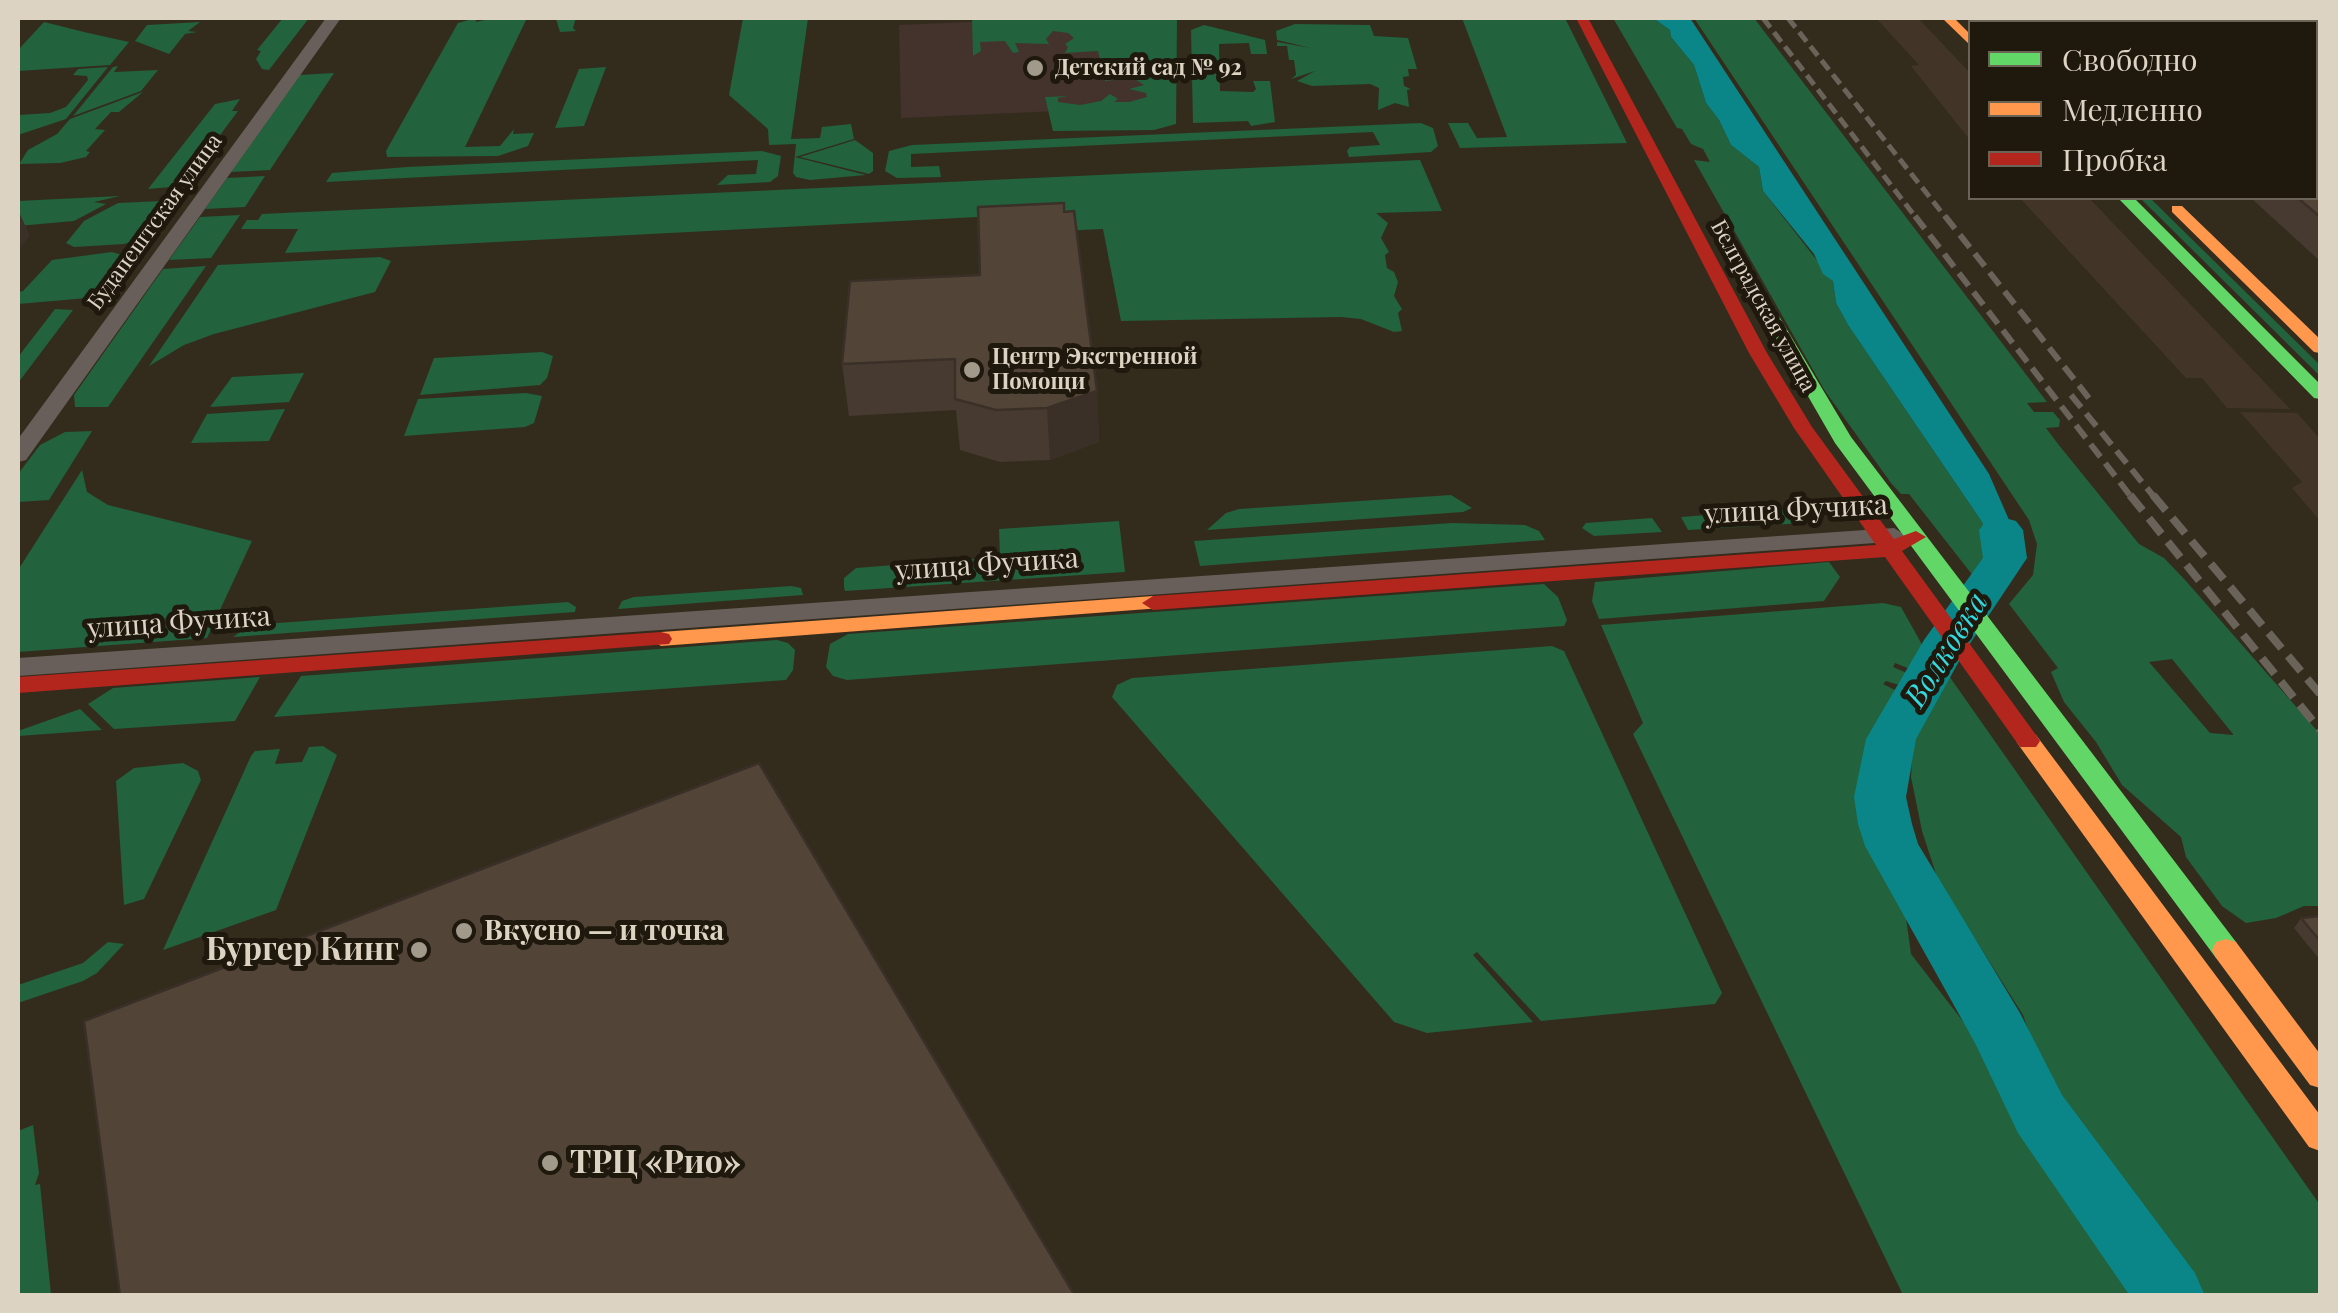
<!DOCTYPE html>
<meta charset="utf-8">
<style>
body{margin:0}
#map{position:relative;width:2338px;height:1313px;overflow:hidden;background:#332c1d;font-family:"Playfair Display",serif}
canvas{display:block}
.frame{position:absolute;inset:0;border:20px solid #dcd3c3;pointer-events:none}
.legend{position:absolute;left:1968px;top:20px;width:350px;height:180px;box-sizing:border-box;background:#1f180c;border:2px solid #6b6355;margin:0;padding:12px 18px;list-style:none;font-size:30px;color:#dcd3c3}
.legend li{display:flex;align-items:center;gap:20px;height:50px}
.legend b{width:50px;border:2px solid #6b6355}
</style>
<div id="map">
<canvas width="2338" height="1313"></canvas>
<div class="frame"></div>
<ul class="legend">
<li><b style="height:12px;background:#63d668"></b>Свободно</li>
<li><b style="height:12px;background:#ff974d"></b>Медленно</li>
<li><b style="height:12px;background:#b3261e"></b>Пробка</li>
</ul>
</div>
<script>
const ctx = document.querySelector('canvas').getContext('2d');
ctx.lineJoin = 'round';
function fillPath(path, color) {
  ctx.fillStyle = color;
  ctx.fill(path, 'evenodd');
}
function toPath(rows) {
  const path = new Path2D();
  for (const r of rows) {
    path.moveTo(r[0], r[1]);
    for (let i = 2; i < r.length; i += 2) path.lineTo(r[i], r[i + 1]);
  }
  return path;
}
function stroke(path, color, width, dash) {
  ctx.strokeStyle = color;
  ctx.lineWidth = width;
  ctx.lineCap = dash ? 'butt' : 'round';
  ctx.setLineDash(dash || []);
  ctx.stroke(path);
}
function label(font, color, halo, rows, align = 'center') {
  ctx.font = font + ' "Playfair Display",serif';
  ctx.lineWidth = 10;
  ctx.setLineDash([]);
  ctx.textBaseline = 'middle';
  ctx.strokeStyle = halo;
  ctx.fillStyle = color;
  for (const [text, x, y, turn = 0] of rows) {
    ctx.save();
    ctx.translate(x, y);
    ctx.rotate((+turn || 0) * Math.PI / 180);
    ctx.textAlign = isNaN(turn) ? turn : align;
    if (halo) ctx.strokeText(text, 0, 0);
    ctx.fillText(text, 0, 0);
    ctx.restore();
  }
}
fillPath(toPath([
 [1876,18,1918,18,1970,73,1970,140,1911,66,1919,65],
 [2020,198,2089,198,2290,409,2227,408,2202,378,2186,378],
 [2240,412,2297,413,2320,439,2320,521,2292,488,2302,482]
]), '#423527');
fillPath(toPath([
 [1013,20,1118,21,1168,106,901,118,899,25]
]), '#44322d');
fillPath(toPath([
 [283,18,309,18,269,70,262,69,256,59,261,51,257,50],
 [476,18,476,22,493,18,576,18,573,28,576,31,560,32,556,19,526,20,465,147,500,146,514,129,513,134,534,133,528,146,498,156,387,157,386,151,458,23],
 [743,18,808,18,791,139,820,138,822,127,851,124,854,139,795,157,866,175,810,180,796,177,793,173,796,144,769,145,768,129,729,95],
 [941,18,1177,19,1176,124,1154,130,1053,131,1045,97,1068,96,1058,98,1058,102,1080,105,1101,101,1110,94,1118,99,1114,102,1129,102,1147,97,1146,93,1129,89,1144,85,1133,78,1105,81,1098,51,1065,53,1068,47,1065,44,1074,38,1068,33,1053,31,1046,39,1049,44,1015,43,1019,52,1013,53,1005,41,980,42,981,51,973,56,972,20],
 [1462,18,1565,18,1627,143,1460,148,1448,123,1468,123,1477,138,1507,137],
 [1613,18,1653,18,1670,30,1671,37,1694,65,1706,103,1719,120,1731,145,1759,167,1763,191,1833,281,1836,303,1848,325,1982,522,1993,553,1974,577,1909,494,1901,494,1891,483,1825,391,1694,160,1710,162,1703,149,1691,144,1682,129,1677,128],
 [1694,18,1754,18,2047,402,2027,403,2034,412,2053,412,2060,420,2059,427,2046,428,2058,444,2139,544,2164,558,2186,581,2320,734,2320,906,2304,906,2276,918,2246,923,2222,906,2186,857,2181,837,2122,785,2096,742,2064,702,2051,672,2058,668,2009,604,2033,575,2037,544,2029,520],
 [2172,659,2233,734,2233,735,2210,733,2149,662],
 [44,22,84,32,129,42,110,65,18,71,18,50],
 [200,22,188,31,197,32,185,34,169,54,135,41,147,25],
 [1295,24,1370,25,1374,36,1408,38,1417,69,1408,69,1409,76,1403,77,1404,86,1411,89,1407,90,1409,107,1395,103,1378,110,1379,88,1370,84,1312,86,1297,81,1315,71,1291,79,1296,75,1294,60,1289,60,1287,46,1277,46,1277,42,1311,48,1277,40,1276,31],
 [1204,25,1265,40,1267,54,1251,54,1249,43,1219,44,1220,91,1253,92,1256,89,1253,81,1270,81,1275,122,1251,126,1248,121,1193,123,1191,30],
 [118,66,114,72,158,70,141,91,73,116,113,67],
 [108,67,66,119,18,135,18,115,50,113,66,107,88,80,87,76,73,75,78,69],
 [606,67,584,126,555,128,579,69],
 [334,73,270,170,231,172,300,75],
 [143,92,119,112,111,112,95,129,105,130,86,151,90,152,86,157,60,163,19,164,28,150,57,134,70,119],
 [240,99,232,111,238,111,182,186,148,189,215,104],
 [1421,123,1433,128,1438,146,1431,152,1349,157,1347,151,1350,147,1380,145,1373,132,911,154,911,167,939,166,941,177,897,178,885,171,889,151,912,145],
 [855,140,873,153,873,171,869,174,800,157],
 [762,151,781,156,778,176,770,182,717,185,728,175,756,174,758,160,326,182,332,173,407,167],
 [1420,160,1442,211,1376,213,1388,223,1381,238,1389,252,1385,255,1387,268,1394,272,1398,282,1394,296,1402,309,1398,313,1402,331,1394,332,1361,319,1341,317,1121,321,1103,229,978,235,977,217,285,253,298,229,241,229,247,220,258,220,262,214],
 [265,176,245,207,205,209,227,178],
 [176,193,142,239,124,244,74,247,66,243,84,221,118,203,162,201,168,194],
 [120,196,94,202,106,204,74,221,18,226,18,201],
 [2140,198,2150,198,2320,365,2320,376],
 [240,215,211,258,169,260,200,217],
 [112,252,128,257,99,297,18,304,18,292,23,291,52,260],
 [380,257,391,261,375,292,214,334,184,345,149,366,218,265],
 [206,266,108,407,75,407,74,395,163,269],
 [55,309,73,310,18,383,18,357],
 [542,352,553,356,547,378,540,385,420,395,434,358],
 [304,373,289,402,210,407,232,377],
 [526,393,542,396,534,423,525,427,404,436,418,399],
 [285,409,269,441,191,443,207,414],
 [92,431,49,500,18,502,18,474,40,445,65,432],
 [82,470,87,492,108,505,252,541,207,638,18,652,18,570],
 [1451,495,1472,508,1463,512,1207,530,1226,513,1239,509],
 [1795,508,1804,523,1688,530,1681,517],
 [1652,518,1662,532,1594,536,1582,528,1586,523],
 [1119,521,1125,572,845,591,844,587,844,578,856,568,1000,557,999,529],
 [1452,523,1525,525,1539,531,1545,540,1200,566,1194,541],
 [1829,562,1840,577,1824,601,1599,619,1592,601,1595,582],
 [1544,584,1558,597,1567,620,1564,626,847,680,833,676,826,667,830,644,848,634],
 [791,586,801,588,803,595,618,609,622,601,634,597],
 [568,602,576,607,575,612,233,637,250,625],
 [1883,603,1901,607,1924,648,1910,669,1895,663,1893,667,1909,674,1904,682,1899,685,1886,681,1883,684,1897,691,1872,731,1862,772,1869,823,1903,896,1911,954,1975,1037,2038,1152,2082,1215,2137,1277,2147,1295,1903,1295,1633,734,1643,723,1601,625],
 [777,640,788,643,795,650,793,670,786,680,274,717,301,676],
 [1552,646,1564,651,1722,993,1715,1004,1541,1021,1477,952,1473,955,1533,1022,1427,1033,1394,1022,1112,697,1117,685,1132,678],
 [1947,673,2320,1205,2320,1295,2191,1295,2153,1224,2048,1086,2023,1015,1938,880,1922,831,1911,777,1914,732],
 [260,677,235,721,114,729,88,704,113,688],
 [80,709,102,730,18,736,18,731],
 [323,746,337,755,276,910,163,950,251,756,255,751,280,749,275,764,302,762,309,747],
 [183,763,198,771,201,780,144,899,124,905,116,781,134,768],
 [108,942,124,944,97,973,83,981,18,1003,18,985,83,963],
 [33,1125,39,1173,35,1185,40,1184,51,1295,18,1295,18,1131]
]), '#22623d');
fillPath(toPath([
 [1653,18,1690,18,1989,474,2016,536,2019,553,1994,598,1974,577,1993,553,1982,522,1848,325,1836,303,1833,281,1823,274,1814,254,1763,191,1759,167,1731,145,1719,120,1706,103,1694,65,1671,37,1670,30]
]), '#0a8688');
fillPath(toPath([
 [2001,517,2016,521,2023,530,2027,558,1963,654,1916,739,1906,797,1912,824,1918,844,2020,1013,2062,1095,2195,1273,2205,1296,2130,1296,2018,1133,1975,1043,1865,846,1858,824,1854,797,1866,739,1924,640,1983,558,1979,530,1986,521,2001,517]
]), '#0a8688');
fillPath(toPath([
 [326,18,341,18,26,460,18,462,18,439,326,18],
 [1894,528,1907,536,1903,541,18,676,18,658,1894,528]
]), '#695f5a');
fillPath(toPath([
 [2118,198,2134,198,2320,384,2320,399,2314,398,2118,198],
 [1738,256,1746,261,1851,437,2236,942,2240,950,2236,958,2226,961,2216,958,1835,443,1730,261,1738,256]
]), '#63d668');
fillPath(toPath([
 [1942,18,1954,18,1970,34,1970,45,1942,18],
 [2172,206,2182,206,2320,339,2320,353,2314,352,2172,212,2172,206],
 [1153,596,1161,598,1164,603,1161,608,661,646,650,639,661,632,1153,596],
 [2028,733,2036,735,2320,1115,2320,1151,2309,1147,2020,747,2016,741,2020,735,2028,733],
 [2226,939,2236,942,2320,1054,2320,1088,2310,1085,2216,958,2212,950,2216,942,2226,939]
]), '#ff974d');
fillPath(toPath([
 [1576,18,1588,18,1767,353,1812,427,1894,539,1916,531,1926,537,1902,551,2036,735,2040,741,2036,747,2020,747,1885,557,1153,610,1142,603,1153,596,1876,545,1794,428,1749,353,1576,18],
 [661,632,669,634,672,639,669,644,18,693,18,677,661,632]
]), '#b3261e');
stroke(toPath([
 [1763,18,1917,219],
 [1788,18,1947,219]
]), '#6a635a', 5, [12, 6]);
stroke(toPath([
 [1915,216,2132,498],
 [1945,216,2092,402],
 [2071,395,2155,498]
]), '#6a635a', 6, [16, 8]);
stroke(toPath([
 [2130,495,2320,730],
 [2153,495,2320,694]
]), '#6a635a', 8, [20, 10]);
fillPath(toPath([
 [2318,148,2320,148,2320,261,2251,198,2316,198],
 [980,275,1097,391,1099,442,1050,460,1000,462,960,450,956,410,849,416,842,364],
 [2320,916,2320,960,2294,928,2301,918]
]), '#473a30');
fillPath(toPath([
 [18,210,30,236,18,250],
 [1097,391,1099,442,1050,460,1047,408]
]), '#3a3027');
const building = toPath([
 [2316,146,2320,148,2320,217,2298,198,2316,198,2316,146],
 [1064,203,1064,212,1074,211,1097,391,1047,408,996,410,955,399,955,359,842,364,850,281,980,275,978,207,1064,203],
 [759,763,1075,1296,120,1296,84,1021,759,763],
 [2320,916,2320,941,2301,918,2320,916]
]);
fillPath(building, '#534438');
stroke(building, '#3a3027', 2.5);
for (const [x, y, r, color] of [
 [1035,68,10,"#a19989"],
 [972,370,10,"#a19989"],
 [464,931,10,"#a19989"],
 [419,950,10,"#a19989"],
 [550,1163,10,"#a19989"]
]) {
  const dot = new Path2D();
  dot.arc(x, y, r, 0, 2 * Math.PI);
  ctx.fillStyle = color;
  ctx.fill(dot);
  stroke(dot, '#1f180c', 4);
}
label('bold 22px', '#dcd3c3', '#1f180c', [
 ["Детский сад № 92",1055,68],
 ["Центр Экстренной",992,357],
 ["Помощи",992,382]
], 'left');
label('22px', '#dcd3c3', '#1f180c', [
 ["Будапештская улица",155,222,-54],
 ["Белградская улица",1763,306,61]
]);
label('28px', '#dcd3c3', '#1f180c', [
 ["улица Фучика",1796,510,-3],
 ["улица Фучика",987,565,-4],
 ["улица Фучика",179,623,-4]
]);
label('bold 28px', '#dcd3c3', '#1f180c', [
 ["Вкусно — и точка",484,931]
], 'left');
label('italic 30px', '#31dae0', '#1f180c', [
 ["Волковка",1947,650,-58]
]);
label('bold 32px', '#dcd3c3', '#1f180c', [
 ["Бургер Кинг",399,950],
 ["ТРЦ «Рио»",570,1163,"left"]
], 'right');
</script>
